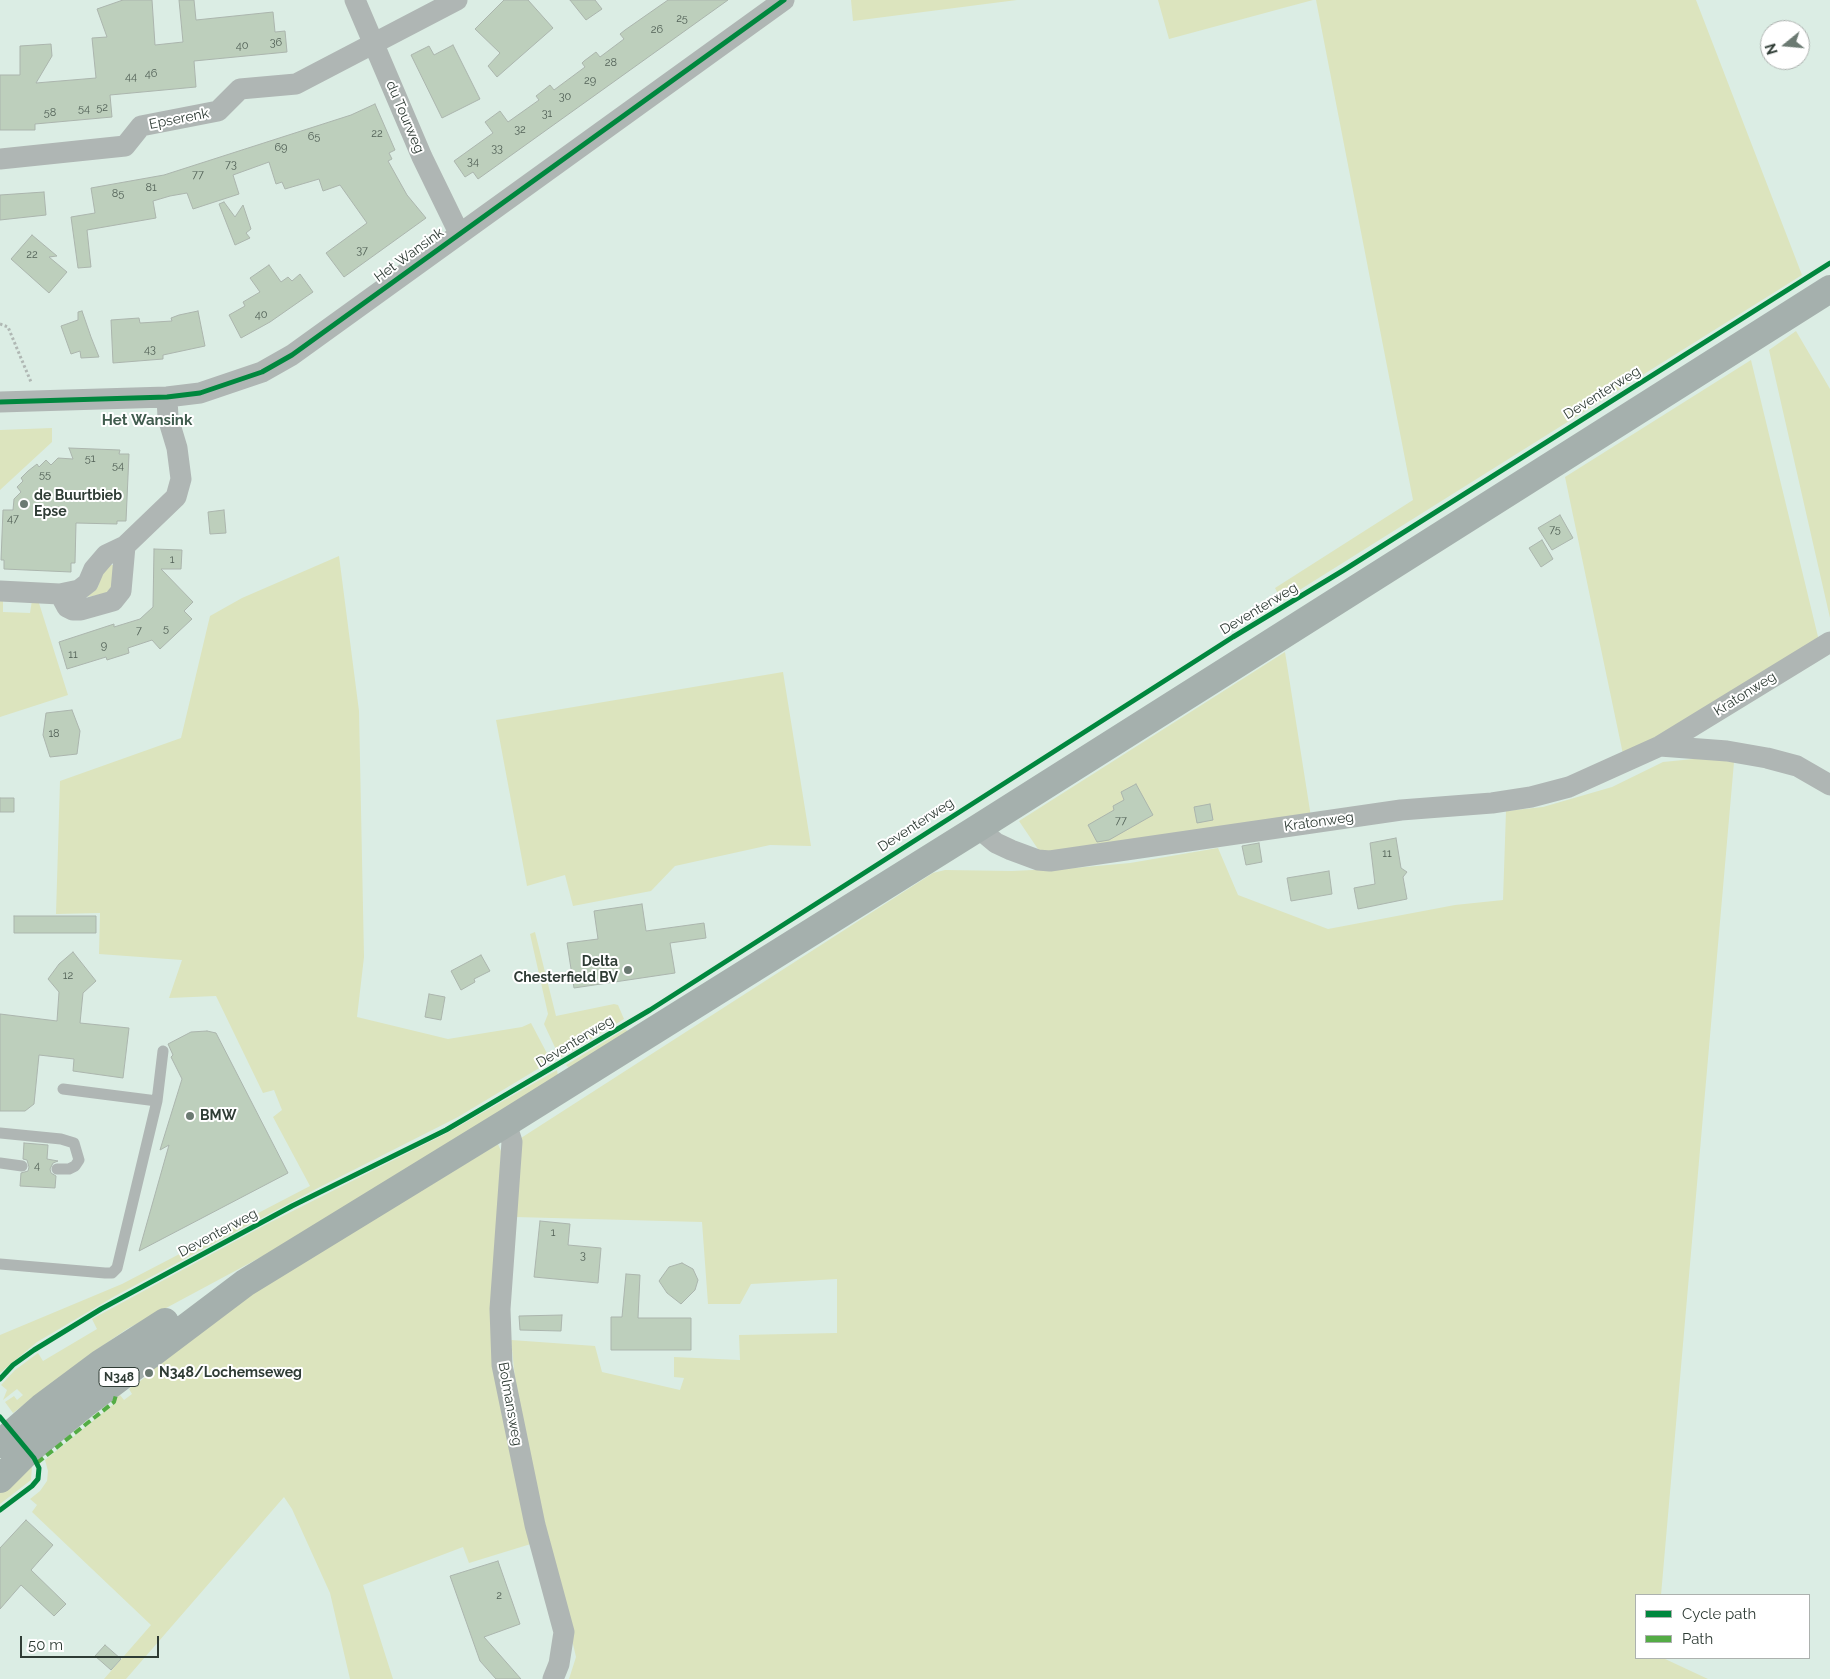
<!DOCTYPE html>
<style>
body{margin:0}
#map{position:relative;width:1830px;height:1679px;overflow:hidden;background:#dbede4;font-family:Raleway,sans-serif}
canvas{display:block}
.legend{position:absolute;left:1635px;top:1594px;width:175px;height:65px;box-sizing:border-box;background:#fff;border:1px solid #acb1ae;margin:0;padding:6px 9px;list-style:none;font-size:15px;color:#2f3c35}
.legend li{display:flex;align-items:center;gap:10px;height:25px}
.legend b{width:25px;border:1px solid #acb1ae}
.north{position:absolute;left:1760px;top:20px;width:50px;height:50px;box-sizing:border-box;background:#fff;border:1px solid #acb1ae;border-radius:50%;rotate:253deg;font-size:14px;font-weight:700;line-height:20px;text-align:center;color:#2f3c35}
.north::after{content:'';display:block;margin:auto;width:18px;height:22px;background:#6b7a72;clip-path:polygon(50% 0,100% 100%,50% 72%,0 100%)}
.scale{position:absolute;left:20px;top:1636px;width:139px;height:22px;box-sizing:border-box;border:2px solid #2f3c35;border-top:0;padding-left:6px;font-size:15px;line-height:18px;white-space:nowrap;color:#2f3c35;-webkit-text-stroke:4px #fff;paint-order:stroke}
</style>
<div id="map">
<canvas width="1830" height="1679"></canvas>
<ul class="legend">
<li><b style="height:6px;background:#00873e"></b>Cycle path</li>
<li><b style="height:6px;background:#54ac45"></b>Path</li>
</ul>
<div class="north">N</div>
<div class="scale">50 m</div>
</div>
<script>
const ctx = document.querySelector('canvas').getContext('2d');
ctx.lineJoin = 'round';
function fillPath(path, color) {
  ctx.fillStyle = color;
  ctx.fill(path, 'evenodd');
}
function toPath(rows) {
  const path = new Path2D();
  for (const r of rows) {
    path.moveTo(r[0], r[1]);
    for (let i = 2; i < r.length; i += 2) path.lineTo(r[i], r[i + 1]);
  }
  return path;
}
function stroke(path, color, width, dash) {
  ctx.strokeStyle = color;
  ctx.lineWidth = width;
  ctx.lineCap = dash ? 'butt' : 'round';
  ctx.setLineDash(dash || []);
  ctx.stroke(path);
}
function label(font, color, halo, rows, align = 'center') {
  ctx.font = font + ' Raleway,sans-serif';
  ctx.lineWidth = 4;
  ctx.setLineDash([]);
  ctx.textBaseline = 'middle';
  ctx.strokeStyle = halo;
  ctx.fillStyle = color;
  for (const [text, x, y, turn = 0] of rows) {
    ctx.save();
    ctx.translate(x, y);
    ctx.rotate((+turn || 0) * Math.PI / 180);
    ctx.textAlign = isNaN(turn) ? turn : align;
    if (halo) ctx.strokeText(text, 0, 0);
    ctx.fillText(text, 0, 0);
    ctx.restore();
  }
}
fillPath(toPath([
 [851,0,1017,0,853,21],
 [1158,0,1313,0,1169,39],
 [1316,0,1696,0,1802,275,1282,601,1275,588,1413,500],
 [1796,331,1830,389,1830,618,1769,350],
 [1751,360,1820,645,1624,759,1565,477],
 [52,428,52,442,0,490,0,430],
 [339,556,359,711,364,957,357,1017,448,1039,522,1027,531,1023,551,1061,458,1117,314,1190,115,1296,37,1342,0,1373,0,1335,122,1284,310,1186,273,1117,282,1110,274,1090,263,1093,216,996,169,998,182,960,99,954,100,913,56,914,60,781,181,738,210,616,242,598],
 [110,565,114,565,114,582,108,593,87,597,98,587,102,573],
 [0,598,3,598,3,612,30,613,32,600,38,600,68,695,0,717],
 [1285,652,1311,817,1044,858,1019,821],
 [783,672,811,846,770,845,675,866,651,891,573,906,565,875,527,886,496,720],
 [1703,758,1734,762,1661,1595,1636,1595,1636,1658,1663,1658,1708,1679,569,1679,576,1657,518,1407,511,1340,595,1346,602,1372,680,1390,684,1378,674,1377,674,1357,740,1360,739,1335,837,1333,837,1279,751,1284,740,1304,708,1304,702,1222,515,1217,521,1138,933,873,945,870,1012,871,1075,868,1130,863,1218,848,1238,895,1328,929,1455,905,1503,900,1506,811,1543,807,1612,787,1663,762],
 [535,932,556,1016,614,1004,618,1005,624,1019,560,1058,544,1024,548,1014,530,934],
 [625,1029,628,1031,570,1069,566,1065],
 [557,1070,558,1076,289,1242,127,1329,85,1358,13,1413,5,1402,14,1396,17,1400,23,1395,17,1389,3,1400,7,1390,1,1385,15,1370,38,1353,43,1361,97,1329,92,1319,265,1225,447,1133],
 [498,1144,501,1151,494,1338,534,1543,469,1563,463,1547,363,1585,393,1679,350,1679,330,1593,292,1509,284,1497,126,1679,104,1679,151,1625,32,1512,37,1505,30,1499,40,1491,47,1481,48,1471,45,1460,116,1402,114,1399,120,1395,124,1400,132,1394,129,1389,154,1371,152,1368,251,1294],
 [32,1466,31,1480,0,1504,0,1488]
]), '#dce4be');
const building = toPath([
 [123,0,152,0,155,45,183,42,179,0,194,0,196,20,273,12,275,32,285,31,287,52,194,61,196,87,110,95,112,117,35,124,35,130,0,130,0,75,20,75,20,46,51,44,52,56,36,83,96,78,92,38,107,37,97,9,123,0],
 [504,0,528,0,553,28,497,77,488,66,500,53,475,29,504,0],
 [570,0,595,0,602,9,586,20,570,0],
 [668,0,728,0,478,179,473,172,465,177,454,161,493,133,485,122,500,111,508,122,539,100,536,96,550,85,554,90,585,67,582,63,584,61,596,52,600,57,624,39,620,34,625,30,668,0],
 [453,45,480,99,442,118,411,55,429,46,434,55,453,45],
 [375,104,395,150,389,153,392,159,388,161,407,195,426,218,344,277,326,253,367,223,340,185,323,191,319,179,285,189,282,182,276,184,269,162,233,175,239,194,193,209,187,193,170,196,153,201,156,218,87,230,91,267,78,268,71,217,95,213,91,188,164,175,351,115,375,104],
 [44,192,46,215,0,220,0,195,44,192],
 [224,202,235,217,243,205,251,229,246,233,250,238,235,245,219,204,224,202],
 [32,235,57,256,49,257,67,272,49,293,11,259,32,235],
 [269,265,281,282,288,277,292,281,300,274,313,292,270,322,241,338,229,315,245,306,243,302,260,292,250,278,269,265],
 [82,311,91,337,99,357,81,358,80,351,71,354,61,326,78,320,78,312,82,311],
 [198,311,205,346,163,355,163,359,113,363,111,320,139,318,140,323,172,321,171,318,179,315,198,311],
 [69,448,120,450,119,454,129,454,126,521,117,521,117,524,76,523,75,563,71,563,71,572,4,569,4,560,1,560,3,510,13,510,14,499,21,492,17,487,23,481,21,478,28,471,37,464,39,467,46,460,51,465,58,458,73,459,69,448],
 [224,510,226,533,210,534,208,512,224,510],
 [1560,515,1573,538,1552,550,1538,528,1560,515],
 [1542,540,1553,559,1541,567,1529,548,1542,540],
 [154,549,182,550,181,569,161,569,193,602,184,611,192,619,160,649,152,640,128,648,129,653,107,660,106,657,67,669,59,642,114,624,114,627,140,619,153,607,154,549],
 [72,710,80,731,77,754,50,757,43,735,46,713,72,710],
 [1136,784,1153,815,1109,840,1097,842,1088,825,1114,810,1113,806,1124,800,1121,792,1136,784],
 [0,798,14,798,14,812,0,812,0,798],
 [1210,804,1213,820,1197,823,1194,807,1210,804],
 [1396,838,1401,868,1407,872,1403,877,1407,899,1358,909,1354,888,1375,884,1370,843,1396,838],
 [1259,843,1262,862,1246,865,1242,846,1259,843],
 [1329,871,1332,894,1291,901,1287,878,1329,871],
 [642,904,646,931,704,923,706,938,670,943,675,973,574,988,567,943,598,939,594,911,642,904],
 [14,916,96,916,96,933,14,933,14,916],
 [73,952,96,981,83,993,80,1023,129,1028,123,1078,73,1071,74,1059,39,1055,34,1104,25,1111,0,1111,0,1014,57,1021,59,992,48,979,59,964,73,952],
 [481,955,490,971,474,979,475,982,461,990,451,971,481,955],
 [429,994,445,997,441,1020,425,1017,429,994],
 [207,1031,216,1033,288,1173,139,1251,169,1145,160,1150,182,1079,171,1057,173,1055,168,1044,191,1032,207,1031],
 [24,1143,48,1145,47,1159,58,1161,53,1163,50,1169,51,1173,56,1176,55,1188,20,1186,21,1173,28,1171,29,1167,27,1160,23,1159,24,1143],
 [540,1221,570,1224,568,1245,601,1248,598,1283,534,1277,540,1221],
 [682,1263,693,1269,698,1280,695,1290,681,1304,667,1293,659,1281,669,1267,682,1263],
 [626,1274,640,1275,638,1318,691,1318,691,1350,611,1350,611,1317,622,1317,626,1274],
 [562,1315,561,1331,520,1330,519,1316,562,1315],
 [26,1520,53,1545,31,1570,66,1604,54,1616,21,1585,0,1609,0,1548,26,1520],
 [498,1561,520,1624,484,1637,521,1679,496,1679,480,1661,450,1576,498,1561],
 [105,1645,121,1659,111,1670,95,1656,105,1645]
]);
fillPath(building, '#bdcfbc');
stroke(building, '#abb5ad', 1);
stroke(toPath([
 [0,324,8,327,31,382]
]), '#b0b8b4', 3, [2.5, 2.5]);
stroke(toPath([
 [63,1089,157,1101],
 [0,1133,61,1139,74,1143,79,1160,75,1166,69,1169,57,1169],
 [0,1163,22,1166],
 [0,1264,105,1273,112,1273,117,1268,157,1101,163,1051]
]), '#afb6b4', 11);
stroke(toPath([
 [355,0,422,157,459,233],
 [0,159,125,146,141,126,218,111,240,89,296,84,457,0],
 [0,402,167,397,200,393,262,372,292,355,784,0],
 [0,591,60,594,79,590,88,583,94,569,106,555,125,546,176,497,181,479,177,448,168,418,167,397],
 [60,594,67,607,73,610,81,610,113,601,121,591,125,546],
 [1660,746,1727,751,1767,758,1797,766,1830,785],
 [978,828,996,843,1011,850,1038,860,1050,861,1401,810,1492,803,1531,797,1569,787,1660,746,1830,642],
 [506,1123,512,1142,500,1309,502,1365,535,1525,564,1632,559,1664,553,1679]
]), '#afb6b4', 21);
stroke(toPath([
 [0,1444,42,1407,101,1363,165,1322],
 [0,1479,29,1450,86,1403,245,1283,506,1123,978,828,1830,289]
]), '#a5b0ad', 28);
stroke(toPath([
 [37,1463,114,1402,116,1395]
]), '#54ac45', 4, [8, 4]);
stroke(toPath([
 [0,402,167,397,200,393,262,372,292,355,784,0],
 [0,1379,13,1365,34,1350,101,1309,292,1206,446,1130,650,1010,1233,637,1344,570,1830,263],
 [0,1417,34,1458,39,1468,38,1479,32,1486,0,1510]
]), '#00873e', 5);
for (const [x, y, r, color] of [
 [24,504,5,"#6b7a72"],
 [628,970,5,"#6b7a72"],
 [190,1116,5,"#6b7a72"],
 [149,1373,5,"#6b7a72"]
]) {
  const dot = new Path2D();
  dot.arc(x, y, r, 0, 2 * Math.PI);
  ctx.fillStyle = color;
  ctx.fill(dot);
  stroke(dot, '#fff', 2);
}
label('11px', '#526157', null, [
 ["25",682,19],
 ["26",657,30],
 ["36",276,43],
 ["40",242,46],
 ["28",611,63],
 ["46",151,74],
 ["44",131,77],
 ["29",590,81],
 ["30",565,97],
 ["52",102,108],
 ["54",84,109],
 ["58",50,113],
 ["31",547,114],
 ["32",520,130],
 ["22",377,134],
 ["65",314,137],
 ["69",281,148],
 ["33",497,149],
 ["34",473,162],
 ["73",231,165],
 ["77",198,175],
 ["81",151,188],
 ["85",118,194],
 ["37",362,251],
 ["22",32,255],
 ["40",261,315],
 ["43",150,350],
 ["51",90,459],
 ["54",118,466],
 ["55",45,475],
 ["47",13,519],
 ["75",1555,530],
 ["1",172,560],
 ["5",166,629],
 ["7",139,631],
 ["9",104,646],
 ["11",73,655],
 ["18",54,734],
 ["77",1121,821],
 ["11",1387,854],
 ["12",68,976],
 ["4",37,1166],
 ["1",553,1233],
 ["3",583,1256],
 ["2",499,1596]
]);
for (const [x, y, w] of [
 [119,1377,40]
]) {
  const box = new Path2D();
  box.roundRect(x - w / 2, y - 9.5, w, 19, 4);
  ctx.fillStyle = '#fff';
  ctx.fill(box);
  stroke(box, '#2f3c35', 1);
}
label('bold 12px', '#2f3c35', null, [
 ["N348",119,1377]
]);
label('14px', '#2f3c35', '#fff', [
 ["du Tourweg",405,117,67],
 ["Epserenk",179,119,-11],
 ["Het Wansink",409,255,-36],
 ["Deventerweg",1602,393,-32],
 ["Deventerweg",1259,609,-31],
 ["Kratonweg",1745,694,-32],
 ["Kratonweg",1319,822,-8],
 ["Deventerweg",916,825,-33],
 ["Deventerweg",575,1042,-31],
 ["Deventerweg",218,1233,-28],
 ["Bolmansweg",510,1404,80]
]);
label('bold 14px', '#2f3c35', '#fff', [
 ["de Buurtbieb",34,496],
 ["Epse",34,512],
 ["Delta",618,962,"right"],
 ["Chesterfield BV",618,978,"right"],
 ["BMW",200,1116],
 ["N348/Lochemseweg",159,1373]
], 'left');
label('bold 15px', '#405c4e', '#fff', [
 ["Het Wansink",147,420]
]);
</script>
